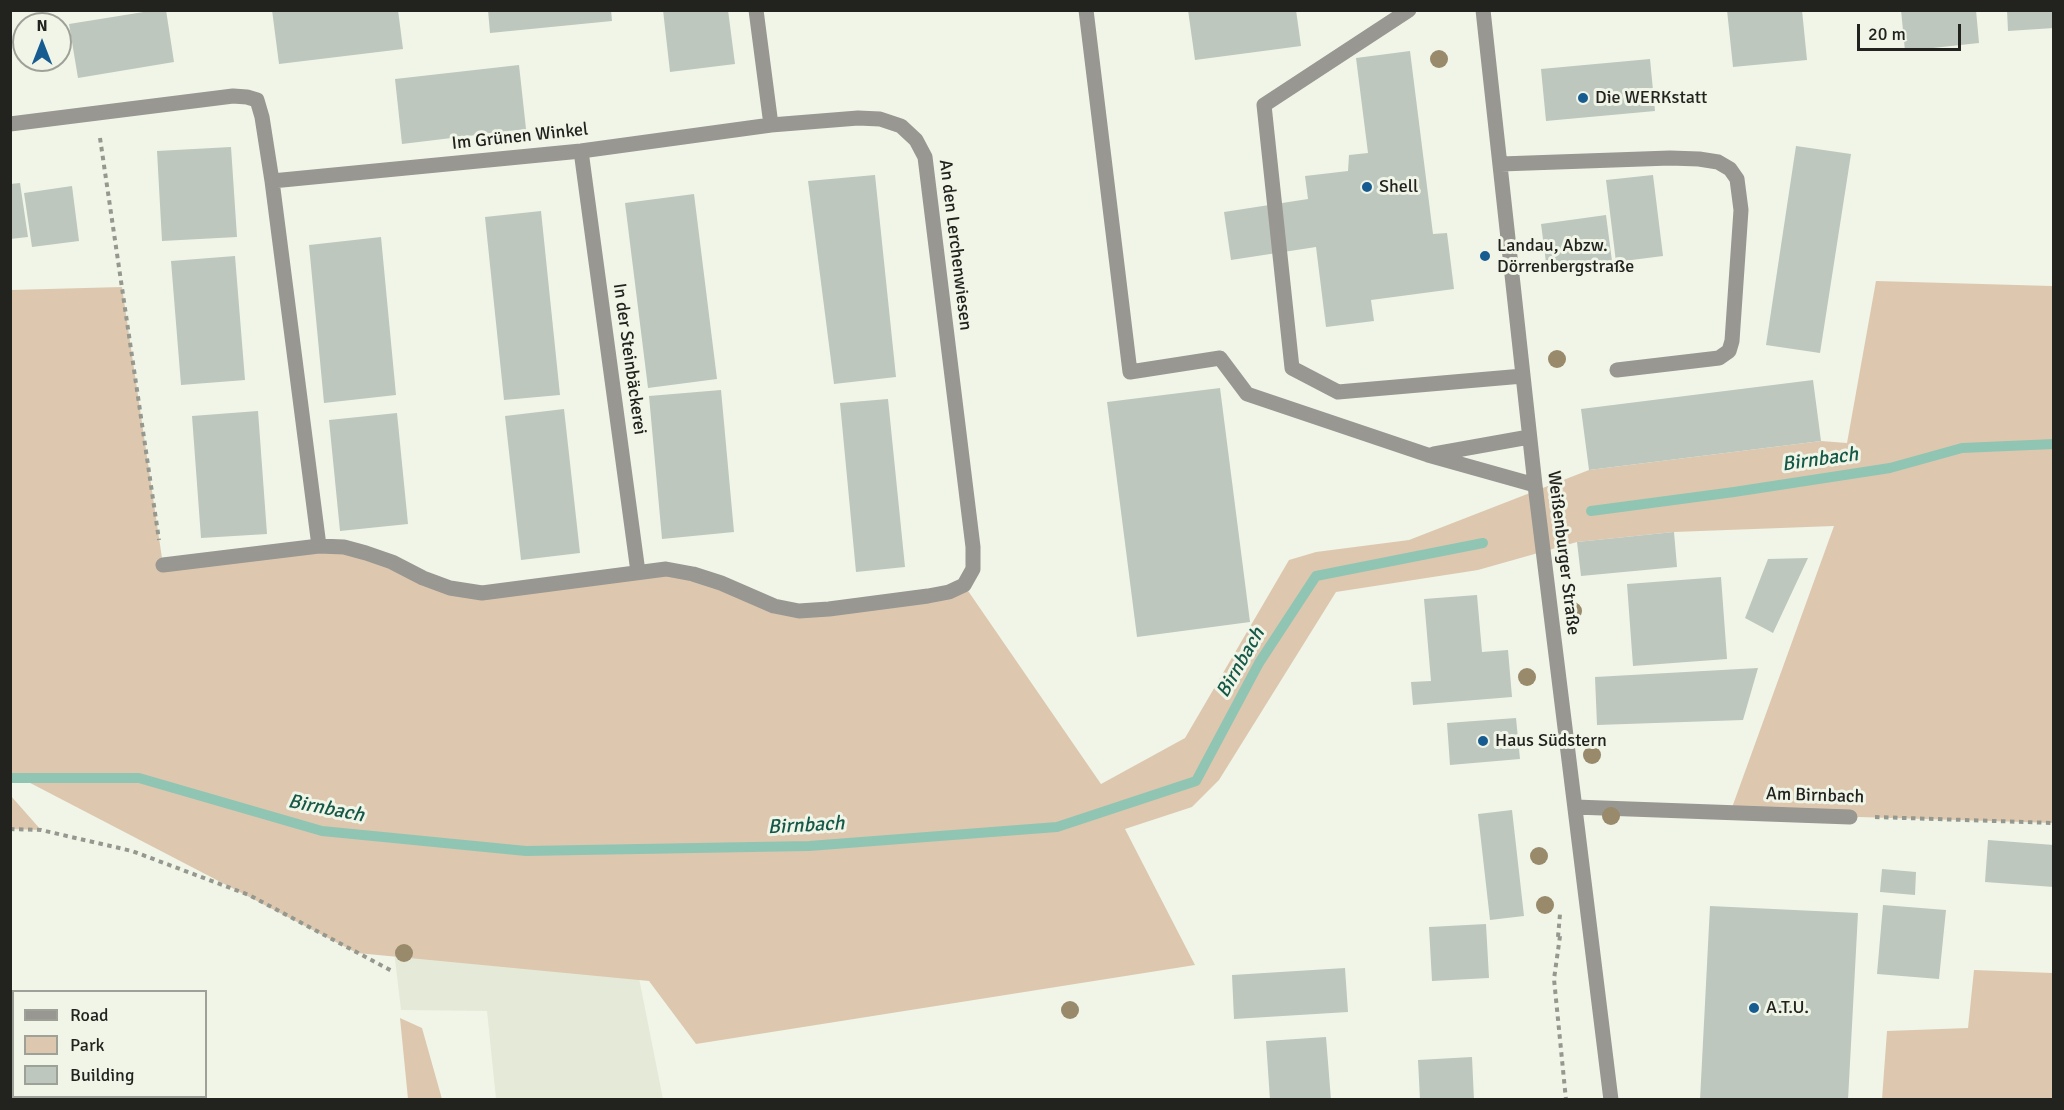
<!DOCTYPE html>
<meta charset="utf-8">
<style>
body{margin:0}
#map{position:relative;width:2064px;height:1110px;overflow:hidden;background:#f0f5e8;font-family:Signika,sans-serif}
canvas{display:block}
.frame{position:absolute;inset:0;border:12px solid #22231f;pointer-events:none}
.legend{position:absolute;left:12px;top:990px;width:195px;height:108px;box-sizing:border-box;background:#f0f5e8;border:2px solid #9ea198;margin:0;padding:8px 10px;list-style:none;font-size:18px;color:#22231f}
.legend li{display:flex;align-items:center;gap:12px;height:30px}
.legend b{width:30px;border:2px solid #9ea198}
.north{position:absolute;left:12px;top:12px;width:60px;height:60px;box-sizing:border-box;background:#f0f5e8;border:2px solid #9ea198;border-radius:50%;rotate:0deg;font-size:16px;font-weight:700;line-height:24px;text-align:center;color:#22231f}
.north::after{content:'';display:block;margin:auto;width:21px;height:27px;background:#175c91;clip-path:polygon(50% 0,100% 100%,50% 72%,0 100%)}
.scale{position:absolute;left:1857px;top:24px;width:104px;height:27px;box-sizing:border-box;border:3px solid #22231f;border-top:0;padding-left:8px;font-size:18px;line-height:21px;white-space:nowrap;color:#22231f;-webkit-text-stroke:4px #f0f5e8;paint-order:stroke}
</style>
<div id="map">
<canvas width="2064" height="1110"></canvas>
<div class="frame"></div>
<ul class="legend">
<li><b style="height:8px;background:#989792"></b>Road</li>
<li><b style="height:16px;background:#ddc8af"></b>Park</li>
<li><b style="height:16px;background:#bdc7be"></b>Building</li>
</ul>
<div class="north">N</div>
<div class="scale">20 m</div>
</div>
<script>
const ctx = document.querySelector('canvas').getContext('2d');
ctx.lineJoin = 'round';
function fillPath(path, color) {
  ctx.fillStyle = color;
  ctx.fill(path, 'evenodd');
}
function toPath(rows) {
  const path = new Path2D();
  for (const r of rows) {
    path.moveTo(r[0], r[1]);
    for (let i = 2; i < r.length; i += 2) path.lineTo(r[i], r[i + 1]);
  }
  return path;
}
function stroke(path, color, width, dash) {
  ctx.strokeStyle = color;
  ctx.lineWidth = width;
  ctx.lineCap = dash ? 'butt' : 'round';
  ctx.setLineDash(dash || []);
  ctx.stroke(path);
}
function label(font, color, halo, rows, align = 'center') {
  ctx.font = font + ' Signika,sans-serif';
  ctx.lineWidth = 6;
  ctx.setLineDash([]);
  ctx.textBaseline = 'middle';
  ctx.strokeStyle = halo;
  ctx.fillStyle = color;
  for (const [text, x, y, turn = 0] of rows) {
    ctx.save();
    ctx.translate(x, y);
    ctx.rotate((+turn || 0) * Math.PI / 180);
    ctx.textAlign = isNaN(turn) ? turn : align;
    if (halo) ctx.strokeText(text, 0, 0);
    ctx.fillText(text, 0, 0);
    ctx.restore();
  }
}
fillPath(toPath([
 [392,934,639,978,663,1099,496,1099,487,1011,401,1010]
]), '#e4ead7');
fillPath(toPath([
 [2053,278,2053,823,1730,813,1834,526,1674,532,1577,542,1478,570,1336,592,1219,780,1192,807,1125,829,1195,965,696,1044,649,981,357,953,11,773,10,290,122,287,163,565,319,546,482,593,666,569,799,611,964,585,1101,784,1185,738,1289,560,1316,552,1409,540,1589,470,1821,441,1847,443,1876,281,2052,286],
 [10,796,11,796,41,830,11,829],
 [1974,970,2053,973,2053,1099,1882,1099,1887,1031,1968,1028],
 [400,1018,422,1028,442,1099,408,1099]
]), '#ddc8af');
stroke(toPath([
 [1591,511,1734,492,1890,468,1962,448,2054,444],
 [10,778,139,778,322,831,526,851,809,846,1057,827,1196,781,1259,663,1316,576,1483,543]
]), '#91c5b3', 10);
fillPath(toPath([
 [156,10,166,10,174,62,78,78,69,24],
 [272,10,398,10,403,49,279,64],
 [488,10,611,10,612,21,490,33],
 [663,10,728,10,735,64,670,72],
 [1188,10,1296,10,1301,46,1195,60],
 [1727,10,1802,10,1807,60,1733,67],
 [1901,10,1976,10,1979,43,1905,51],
 [2007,10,2054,10,2054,28,2008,31],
 [1410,51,1433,234,1447,233,1454,289,1371,300,1374,321,1326,327,1316,247,1231,260,1224,212,1308,199,1305,176,1348,171,1349,155,1368,153,1356,58],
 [1650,59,1655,111,1546,121,1541,69],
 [519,65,526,129,402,144,395,79],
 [1796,146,1851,154,1820,353,1766,345],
 [231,147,237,237,162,241,157,151],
 [875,175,896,377,834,384,808,181],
 [1653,175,1663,256,1616,262,1606,180],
 [20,183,28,237,10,239,10,184],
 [72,186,79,241,32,247,24,193],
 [694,194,717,379,648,388,625,203],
 [541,211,560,395,504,400,485,217],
 [1606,215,1612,261,1547,270,1541,224],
 [381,237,396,395,324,403,309,245],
 [235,256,245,380,181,385,171,261],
 [1813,380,1821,441,1589,470,1581,409],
 [1220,388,1250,622,1137,637,1107,402],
 [721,390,734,532,662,539,649,396],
 [888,399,905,567,856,572,840,403],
 [564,409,580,553,521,560,505,416],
 [258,411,267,534,201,538,192,416],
 [397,413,408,524,340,531,329,420],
 [1674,532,1677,567,1581,576,1577,542],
 [1808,558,1773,633,1745,618,1768,559],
 [1721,577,1727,659,1633,666,1627,584],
 [1477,595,1482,652,1508,650,1512,697,1413,705,1411,682,1431,681,1424,599],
 [1758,668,1743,720,1597,725,1595,677],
 [1516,718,1520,759,1450,765,1447,723],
 [1512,810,1524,916,1490,920,1478,814],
 [1988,840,2054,845,2054,887,1985,882],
 [1882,869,1916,872,1915,895,1880,892],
 [1883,905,1946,910,1939,979,1877,974],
 [1710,906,1858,913,1848,1100,1700,1100],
 [1486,924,1489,978,1432,981,1429,927],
 [1345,968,1348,1012,1234,1019,1232,975],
 [1326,1037,1331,1100,1270,1100,1266,1041],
 [1472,1057,1474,1100,1420,1100,1418,1060]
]), '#bdc7be');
stroke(toPath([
 [100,138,159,540],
 [1875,817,2054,823],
 [10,829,41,830,132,851,249,895,392,971],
 [1560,936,1554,979,1566,1100],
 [1558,937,1560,914]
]), '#95988f', 4, [4.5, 4.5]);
stroke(toPath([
 [1086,10,1130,372,1220,358,1247,394,1428,455,1535,485],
 [1409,10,1264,105,1292,368,1338,392,1523,376],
 [1483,10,1535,485,1611,1100],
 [10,124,233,96,247,97,257,100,262,117,272,181,319,546],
 [581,151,638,572],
 [1501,164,1670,158,1699,159,1718,162,1730,169,1737,179,1741,210,1732,341,1729,351,1719,358,1617,370],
 [272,181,581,151,771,125],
 [1434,454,1529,437],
 [163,565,319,546,344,547,366,553,392,562,423,578,450,588,482,593,666,569,693,574,721,583,774,606,799,611,829,609,928,596,949,592,964,585,973,569,973,547,925,157,916,140,901,126,880,119,858,118,771,125,756,10],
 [1575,807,1850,817]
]), '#989792', 15);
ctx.fillStyle = '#988a6a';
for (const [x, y] of [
 [1439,59],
 [1557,359],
 [1573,611],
 [1527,677],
 [1592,755],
 [1611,816],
 [1539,856],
 [1545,905],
 [404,953],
 [1070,1010]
]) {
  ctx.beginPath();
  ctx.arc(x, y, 9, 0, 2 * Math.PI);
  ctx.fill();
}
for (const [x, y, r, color] of [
 [1583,98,6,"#175c91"],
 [1367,187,6,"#175c91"],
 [1485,256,6,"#175c91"],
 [1483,741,6,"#175c91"],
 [1754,1008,6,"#175c91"]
]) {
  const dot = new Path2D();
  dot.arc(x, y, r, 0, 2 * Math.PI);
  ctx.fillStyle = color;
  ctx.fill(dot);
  stroke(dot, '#f0f5e8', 2);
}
label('18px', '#22231f', '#f0f5e8', [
 ["Die WERKstatt",1595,98],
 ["Shell",1379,187],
 ["Landau, Abzw.",1497,246],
 ["Dörrenbergstraße",1497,267],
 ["Haus Südstern",1495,741],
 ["A.T.U.",1766,1008]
], 'left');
label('18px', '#22231f', '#f0f5e8', [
 ["Im Grünen Winkel",520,137,-6],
 ["An den Lerchenwiesen",955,245,83],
 ["In der Steinbäckerei",629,359,82],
 ["Weißenburger Straße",1563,553,83],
 ["Am Birnbach",1815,796,2]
]);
label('italic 20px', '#145847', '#f0f5e8', [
 ["Birnbach",1820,460,-8],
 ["Birnbach",1241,663,-60],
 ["Birnbach",326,809,11],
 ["Birnbach",806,826,-3]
]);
</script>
